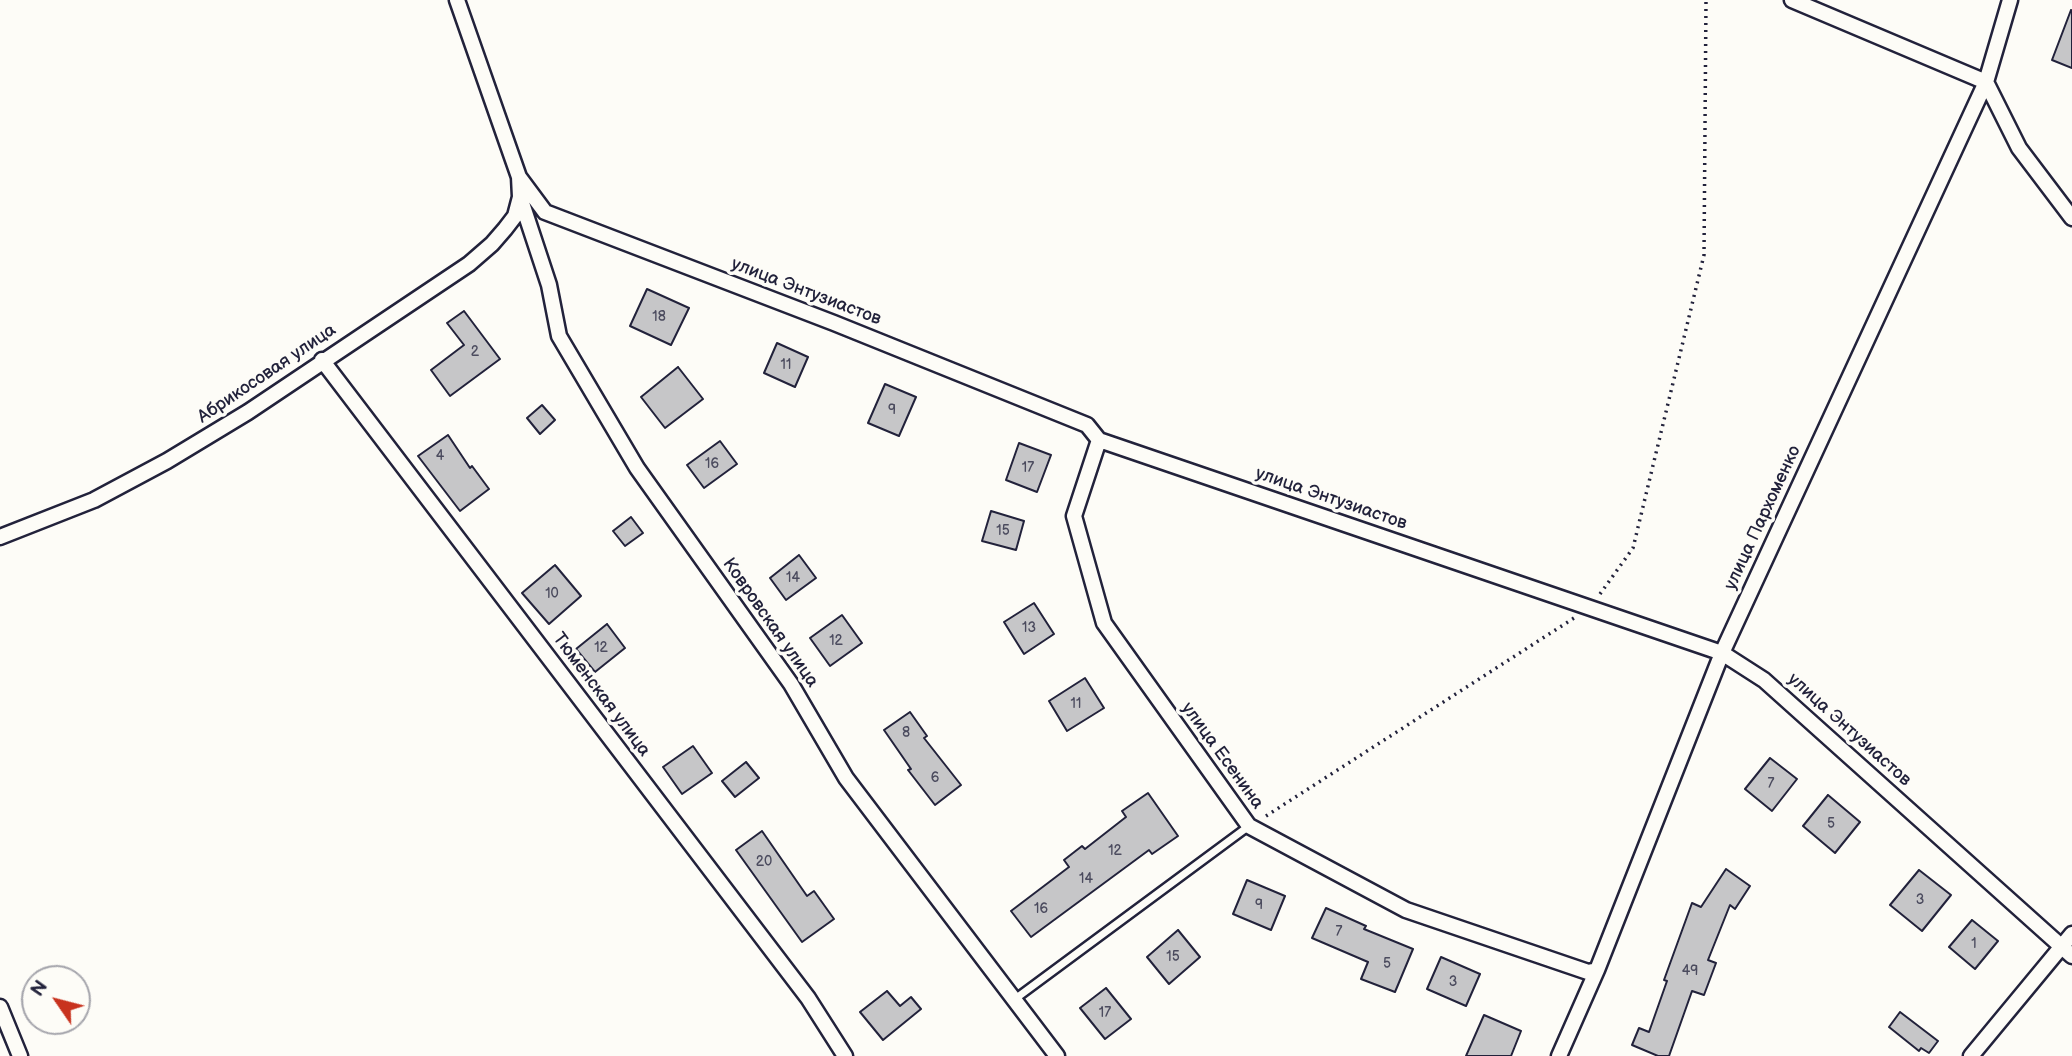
<!DOCTYPE html>
<meta charset="utf-8">
<style>
body{margin:0}
#map{position:relative;width:2072px;height:1056px;overflow:hidden;background:#fdfcf7;font-family:"Balsamiq Sans",sans-serif}
canvas{display:block}
.north{position:absolute;left:21px;top:965px;width:70px;height:70px;box-sizing:border-box;background:#fdfcf7;border:2px solid #a5a5ac;border-radius:50%;rotate:305deg;font-size:19px;font-weight:700;line-height:28px;text-align:center;color:#22223b}
.north::after{content:'';display:block;margin:auto;width:24px;height:32px;background:#c8321e;clip-path:polygon(50% 0,100% 100%,50% 72%,0 100%)}
</style>
<div id="map">
<canvas width="2072" height="1056"></canvas>
<div class="north">N</div>
</div>
<script>
const ctx = document.querySelector('canvas').getContext('2d');
ctx.lineJoin = 'round';
function fillPath(path, color) {
  ctx.fillStyle = color;
  ctx.fill(path, 'evenodd');
}
function toPath(rows) {
  const path = new Path2D();
  for (const r of rows) {
    path.moveTo(r[0], r[1]);
    for (let i = 2; i < r.length; i += 2) path.lineTo(r[i], r[i + 1]);
  }
  return path;
}
function stroke(path, color, width, dash) {
  ctx.strokeStyle = color;
  ctx.lineWidth = width;
  ctx.lineCap = dash ? 'butt' : 'round';
  ctx.setLineDash(dash || []);
  ctx.stroke(path);
}
function label(font, color, halo, rows, align = 'center') {
  ctx.font = font + ' "Balsamiq Sans",sans-serif';
  ctx.lineWidth = 7;
  ctx.setLineDash([]);
  ctx.textBaseline = 'middle';
  ctx.strokeStyle = halo;
  ctx.fillStyle = color;
  for (const [text, x, y, turn = 0] of rows) {
    ctx.save();
    ctx.translate(x, y);
    ctx.rotate((+turn || 0) * Math.PI / 180);
    ctx.textAlign = isNaN(turn) ? turn : align;
    if (halo) ctx.strokeText(text, 0, 0);
    ctx.fillText(text, 0, 0);
    ctx.restore();
  }
}
const building = toPath([
 [2071,10,2072,11,2072,68,2052,60,2071,10],
 [647,289,689,308,671,345,630,326,647,289],
 [464,311,500,359,450,396,431,370,464,345,447,323,464,311],
 [777,343,808,357,795,387,764,373,777,343],
 [678,367,703,399,665,428,641,397,678,367],
 [885,384,916,397,899,436,868,423,885,384],
 [542,405,555,420,540,434,527,418,542,405],
 [448,435,470,468,472,466,489,489,460,511,418,456,448,435],
 [720,441,737,464,704,488,687,465,720,441],
 [1019,443,1051,455,1037,492,1006,480,1019,443],
 [991,511,1024,521,1016,550,982,541,991,511],
 [631,517,643,533,625,546,613,531,631,517],
 [799,555,816,578,786,600,770,578,799,555],
 [555,565,581,596,549,624,522,593,555,565],
 [1034,603,1054,634,1024,654,1004,622,1034,603],
 [842,615,862,643,830,666,810,638,842,615],
 [607,624,625,648,595,672,576,649,607,624],
 [1085,678,1104,708,1067,731,1049,701,1085,678],
 [910,712,927,736,924,738,961,785,935,805,908,770,911,769,884,730,910,712],
 [693,746,712,773,682,794,663,767,693,746],
 [1770,758,1797,779,1772,811,1745,789,1770,758],
 [746,762,759,778,735,797,722,781,746,762],
 [1148,793,1178,836,1152,854,1149,850,1031,937,1011,911,1069,867,1064,860,1082,846,1085,849,1126,817,1122,811,1148,793],
 [1828,795,1860,822,1835,853,1803,826,1828,795],
 [762,831,807,896,814,891,834,919,802,942,736,850,762,831],
 [1726,869,1750,886,1735,909,1730,905,1708,960,1716,963,1704,995,1692,991,1669,1056,1658,1056,1632,1045,1639,1028,1649,1032,1667,981,1664,980,1692,903,1701,907,1726,869],
 [1919,870,1951,895,1922,931,1890,905,1919,870],
 [1247,880,1285,896,1271,930,1233,914,1247,880],
 [1326,908,1366,926,1364,929,1413,949,1395,992,1361,979,1368,962,1312,938,1326,908],
 [1972,920,1998,941,1975,969,1949,947,1972,920],
 [1178,930,1200,957,1169,984,1147,957,1178,930],
 [1441,957,1480,974,1466,1006,1427,989,1441,957],
 [1106,988,1131,1019,1105,1039,1080,1008,1106,988],
 [887,991,900,1006,911,997,921,1009,883,1040,860,1012,887,991],
 [1900,1012,1938,1041,1929,1053,1921,1048,1919,1051,1889,1027,1900,1012],
 [1484,1015,1521,1031,1511,1056,1466,1056,1484,1015]
]);
fillPath(building, '#c6c6c8');
stroke(building, '#22223b', 2);
const service = toPath([
 [1015,999,1249,826]
]);
const minor = toPath([
 [457,0,519,177,520,197,549,285,559,336,637,468,791,684,846,778,1057,1056],
 [1792,0,1986,82,2019,148,2072,218],
 [519,177,545,212,834,323,1087,425,1099,440,1722,653,1764,680,2072,956],
 [322,360,808,998,845,1056],
 [1099,440,1074,516,1104,623,1249,826,1406,910,1588,972,1597,970],
 [0,537,94,500,167,461,248,412,469,264,492,244,505,229,515,216,520,197],
 [0,1007,20,1056],
 [1559,1056,1597,970,1722,653,1986,82,2010,0],
 [1971,1056,2072,934]
]);
stroke(service, '#22223b', 12);
stroke(minor, '#22223b', 19);
stroke(toPath([
 [1600,594,1633,548,1704,255,1706,0],
 [1266,816,1574,618]
]), '#22223b', 3.5, [2, 5]);
stroke(service, '#fdfcf7', 7);
stroke(minor, '#fdfcf7', 14);
label('14px', '#4b4b5e', null, [
 ["18",659,317],
 ["2",475,352],
 ["11",786,365],
 ["9",892,410],
 ["4",440,456],
 ["16",712,464],
 ["17",1028,468],
 ["15",1003,531],
 ["14",793,578],
 ["10",552,594],
 ["13",1029,628],
 ["12",836,641],
 ["12",601,648],
 ["11",1076,704],
 ["8",906,733],
 ["6",935,778],
 ["7",1771,784],
 ["5",1831,824],
 ["12",1115,851],
 ["20",764,862],
 ["14",1086,879],
 ["3",1920,900],
 ["9",1259,905],
 ["16",1041,909],
 ["7",1339,932],
 ["1",1974,944],
 ["15",1173,957],
 ["5",1387,964],
 ["49",1690,971],
 ["3",1453,982],
 ["17",1105,1013]
]);
label('18px', '#22223b', '#fdfcf7', [
 ["улица Энтузиастов",806,292,21],
 ["Абрикосовая улица",267,374,-34],
 ["улица Энтузиастов",1331,499,19],
 ["улица Пархоменко",1763,518,-65],
 ["Ковровская улица",770,623,55],
 ["Тюменская улица",601,695,53],
 ["улица Энтузиастов",1849,730,42],
 ["улица Есенина",1222,756,54]
]);
</script>
